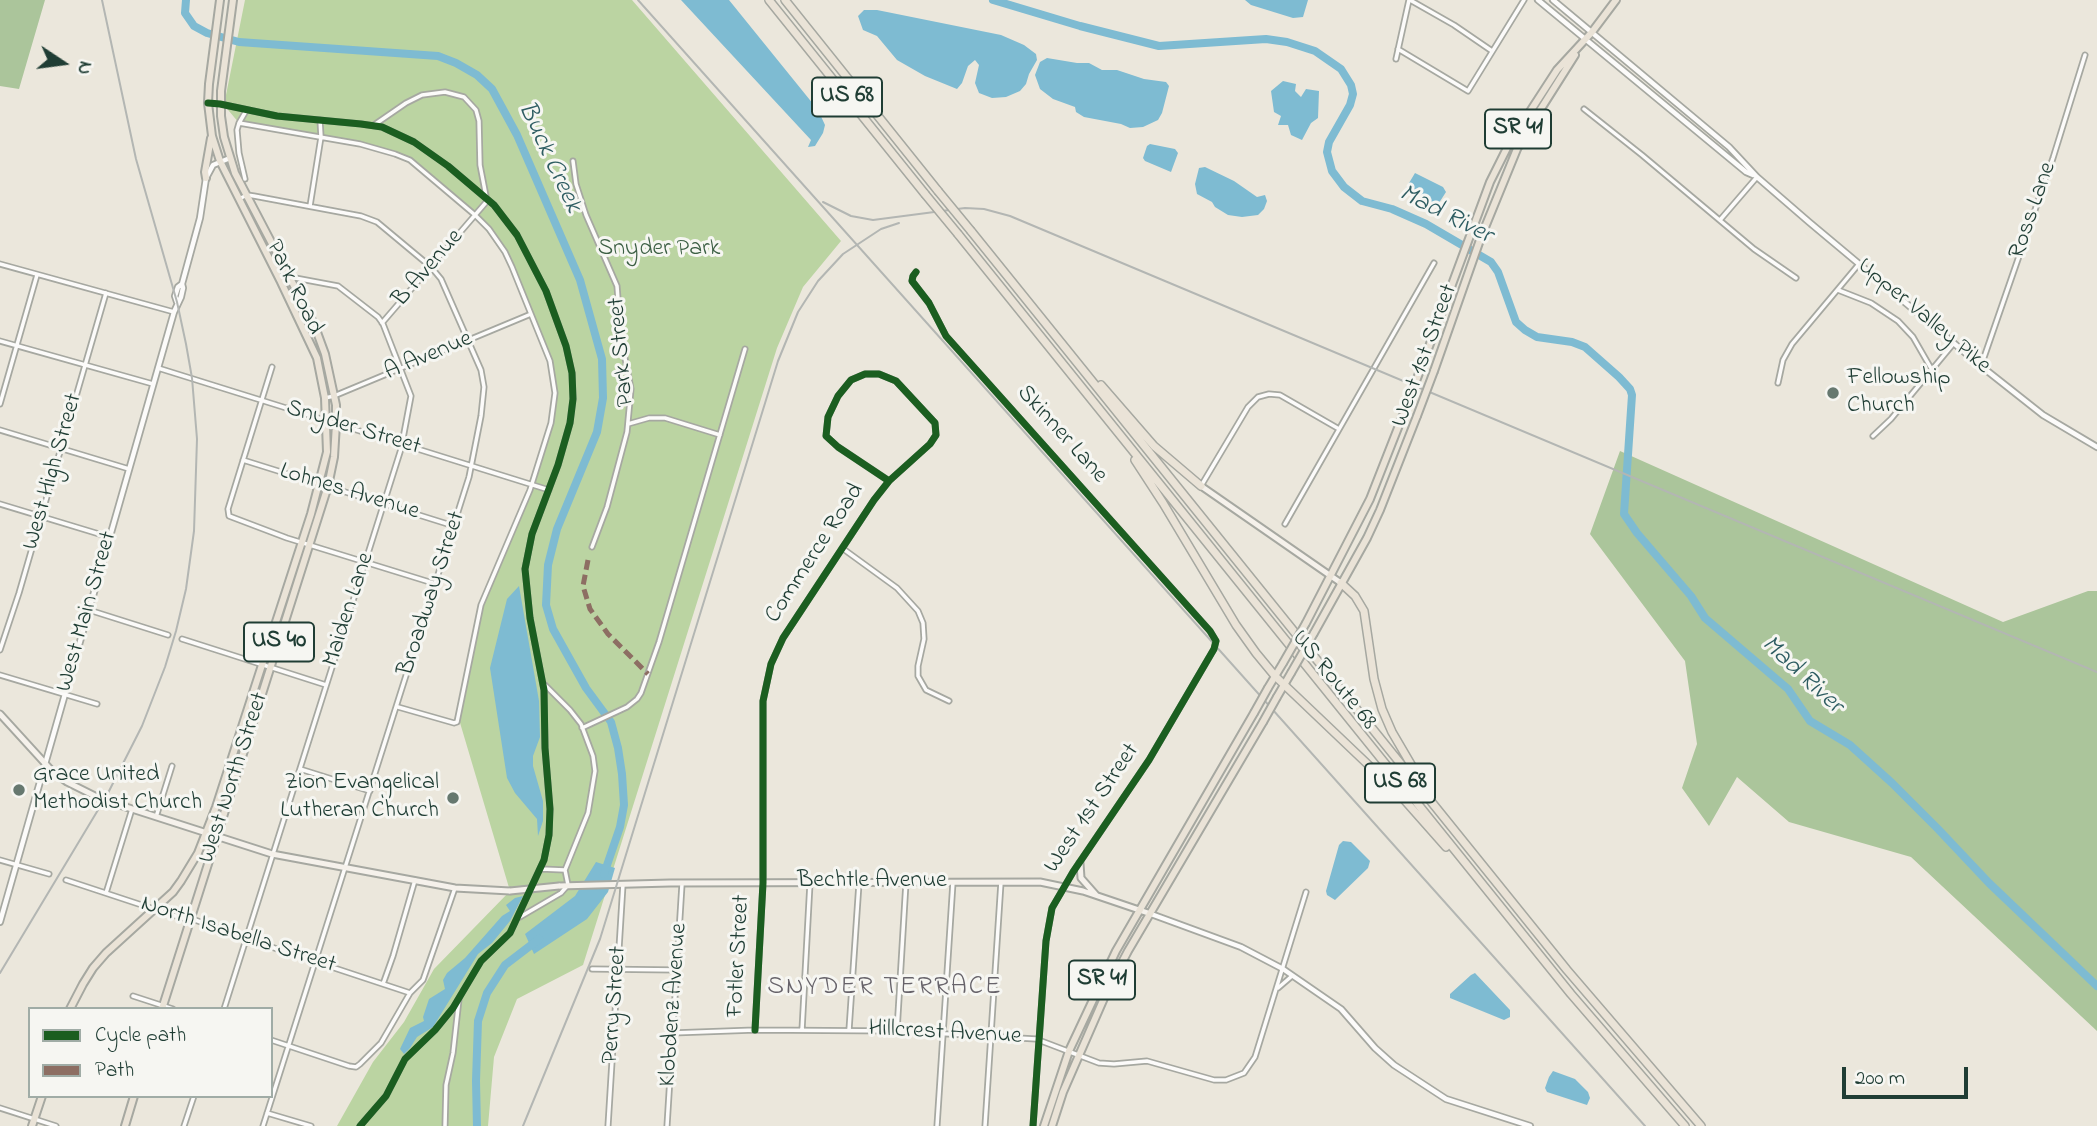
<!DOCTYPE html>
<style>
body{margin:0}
#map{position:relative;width:2097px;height:1126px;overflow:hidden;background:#ebe7dc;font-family:"Indie Flower",sans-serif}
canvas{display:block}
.legend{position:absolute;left:28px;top:1007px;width:245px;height:91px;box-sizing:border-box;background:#f6f6f2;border:2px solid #a0aca6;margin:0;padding:9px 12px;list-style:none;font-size:21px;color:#1f3d34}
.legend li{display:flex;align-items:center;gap:14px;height:35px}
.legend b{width:35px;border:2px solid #a0aca6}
.north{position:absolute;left:28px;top:28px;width:70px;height:70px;-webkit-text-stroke:5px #f6f6f2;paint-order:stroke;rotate:103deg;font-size:19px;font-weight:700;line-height:28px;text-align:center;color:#1f3d34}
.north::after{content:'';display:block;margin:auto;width:24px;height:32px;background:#1f3d34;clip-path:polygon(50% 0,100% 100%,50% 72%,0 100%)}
.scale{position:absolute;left:1842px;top:1067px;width:126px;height:32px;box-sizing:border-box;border:4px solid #1f3d34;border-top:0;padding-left:9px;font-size:21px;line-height:24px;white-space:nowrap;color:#1f3d34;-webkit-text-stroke:5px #f6f6f2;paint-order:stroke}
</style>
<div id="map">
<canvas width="2097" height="1126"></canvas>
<ul class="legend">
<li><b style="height:9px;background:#1b5e20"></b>Cycle path</li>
<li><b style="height:9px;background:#8d6e63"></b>Path</li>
</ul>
<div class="north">N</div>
<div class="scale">200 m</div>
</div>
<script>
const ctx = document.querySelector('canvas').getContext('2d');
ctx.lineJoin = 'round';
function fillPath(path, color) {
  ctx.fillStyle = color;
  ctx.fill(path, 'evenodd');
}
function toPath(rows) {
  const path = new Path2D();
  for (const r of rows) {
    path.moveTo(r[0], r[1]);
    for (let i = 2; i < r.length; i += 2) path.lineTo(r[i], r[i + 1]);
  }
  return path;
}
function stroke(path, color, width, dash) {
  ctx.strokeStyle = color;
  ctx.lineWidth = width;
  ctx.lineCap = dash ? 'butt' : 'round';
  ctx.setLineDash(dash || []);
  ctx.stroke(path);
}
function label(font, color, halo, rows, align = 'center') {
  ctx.font = font + ' "Indie Flower",sans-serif';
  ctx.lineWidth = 6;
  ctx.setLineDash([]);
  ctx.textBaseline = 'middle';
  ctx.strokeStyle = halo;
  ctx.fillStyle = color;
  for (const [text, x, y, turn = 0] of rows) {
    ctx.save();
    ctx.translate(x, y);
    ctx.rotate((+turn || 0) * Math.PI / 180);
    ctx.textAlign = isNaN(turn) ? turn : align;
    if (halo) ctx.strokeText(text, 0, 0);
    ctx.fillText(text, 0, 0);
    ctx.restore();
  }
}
fillPath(toPath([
 [245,0,632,0,841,241,803,287,777,348,583,965,517,999,494,1057,488,1126,337,1126,373,1062,404,1022,434,969,510,891,458,716,481,605,531,485,554,405,552,370,512,267,475,215,410,160,360,144,239,123,224,105]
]), '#bbd4a2');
fillPath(toPath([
 [0,0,45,0,19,89,0,86],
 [1620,451,2003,622,2088,591,2097,591,2097,1031,1911,857,1789,822,1737,777,1709,826,1682,788,1697,744,1685,661,1590,534]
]), '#abc59b');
fillPath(toPath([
 [681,0,729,0,818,110,825,125,823,133,815,146,808,147,811,140],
 [1245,0,1308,0,1303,17,1293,18,1251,5],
 [864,10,877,10,1001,35,1024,45,1036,54,1037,60,1029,74,1026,84,1020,91,1006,97,992,98,979,93,975,83,979,65,975,60,968,66,962,83,957,89,925,76,897,60,877,36,863,30,858,16],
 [1047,58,1077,63,1089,63,1102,70,1117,70,1144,79,1166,82,1169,86,1162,113,1158,120,1143,127,1130,128,1121,124,1084,117,1076,112,1075,107,1053,99,1040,89,1035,75,1040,62],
 [1283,81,1296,84,1295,91,1301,97,1306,89,1319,91,1318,118,1311,123,1302,140,1291,135,1288,125,1278,125,1281,116,1274,112,1271,91],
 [1150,144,1175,149,1178,153,1171,172,1145,161,1143,158,1147,146],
 [1205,167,1234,181,1257,197,1265,195,1267,201,1264,209,1258,215,1242,217,1228,215,1215,207,1212,202,1197,194,1195,184,1199,168],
 [1415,173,1443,187,1446,192,1437,206,1406,188],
 [519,586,539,701,540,737,533,756,533,766,543,801,543,821,538,836,537,819,515,793,507,778,490,668,507,599],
 [1343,841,1351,842,1370,861,1368,868,1335,900,1327,895,1326,891,1339,845],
 [596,862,615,868,608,892,587,919,534,954,525,934,575,896],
 [523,896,510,921,492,943,478,954,433,1027,417,1037,410,1048,404,1054,400,1049,410,1028,424,1021,423,1017,429,999,445,989,443,980,447,973,465,958,502,916,510,911,506,905,515,898],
 [1475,973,1510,1010,1510,1017,1504,1020,1450,998,1450,994,1471,975],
 [1553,1071,1575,1079,1588,1092,1590,1098,1587,1105,1547,1092,1545,1088,1549,1077]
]), '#7ebbd2');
stroke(toPath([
 [186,0,185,13,194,26,207,33,239,42,438,56,456,63,477,75,492,89,517,135,580,280,602,359,603,398,597,432,557,529,548,565,546,605,553,629,586,688,611,722,618,748,622,774,624,805,620,827,604,874],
 [993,0,1080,26,1159,46,1266,39,1287,42,1315,51,1341,69,1351,85,1353,94,1350,105,1329,142,1327,152,1332,171,1344,187,1362,201,1392,209,1426,224,1491,262,1498,272,1516,322,1525,330,1537,337,1572,342,1585,347,1619,377,1630,389,1632,395,1624,514,1637,533,1691,596,1705,618,1788,689,1810,721,1850,745,1892,783,1938,829,1989,883,2097,986],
 [477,1126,476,1081,478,1021,487,993,505,965,539,939]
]), '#7ebbd2', 8);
const minor = toPath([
 [1410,0,1454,25,1492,51],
 [1398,49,1468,91,1524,0],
 [1396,59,1409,0],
 [209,103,220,104,277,116,361,124,382,127,414,142,448,166,494,205,517,235,546,291,566,346,572,373,573,399,570,423,558,465,532,534,525,569,530,618,544,690,545,748,550,809,549,835,544,860,510,933,481,961,453,1008,435,1030,405,1059,386,1096,360,1126],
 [1584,109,1642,155,1754,249,1796,278],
 [239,123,360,144,395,154,410,160,475,215,489,229,505,252,512,267,550,361,555,393,551,423,530,490,481,605,457,722,454,723,398,707],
 [374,125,406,103,422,95,445,92,464,97,476,110,479,121,480,165,486,196],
 [573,161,576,184,586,215,617,286,621,338,631,389,627,432,607,507,592,547],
 [245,179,239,153,237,130,239,123,246,111],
 [239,199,247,195,254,196,361,216,377,222,431,267,441,279,481,370,484,387,481,416,469,477,263,1126],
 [310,206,321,137,320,120],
 [1720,220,1757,177],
 [0,264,174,312],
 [916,272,913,276,912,281,929,303,946,336,1210,631,1216,641,1214,649,1149,760,1073,872,1052,908,1046,941,1033,1126],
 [1838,290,1871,303,1898,321,1913,337,1932,370],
 [382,323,488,200],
 [0,341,153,384],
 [1981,366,2053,158,2085,55],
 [272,367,228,509,229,516,287,538,436,584],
 [158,368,549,490],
 [1778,383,1783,360,1792,344,1859,264],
 [325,398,334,396,531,314],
 [0,404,37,275],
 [628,424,649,418,665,418,720,435],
 [0,430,129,469],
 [1873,436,1891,419,1954,343],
 [243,460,454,526],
 [1201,486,1248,407,1258,397,1269,394,1280,395,1339,429],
 [0,504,109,537],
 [1285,524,1434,263],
 [842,548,897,588,918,611,923,623,924,639,918,666,918,676,926,690,949,701],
 [89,610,168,635],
 [182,639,326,685],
 [0,650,19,593,106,293],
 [0,675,97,704],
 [582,728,627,707,637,699,641,693,659,642,745,349],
 [300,769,370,791],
 [156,817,172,766],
 [0,860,49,874],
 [541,869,565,870,588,813,595,771,593,756,581,724,570,710,545,685],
 [66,880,172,915,190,920,195,920,280,950,410,993],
 [106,893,132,809],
 [520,917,561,893,568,885,565,870],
 [592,969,677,970],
 [383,984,393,956,415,880],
 [1278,988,1292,976],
 [133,996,173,1009],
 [224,1009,401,449,411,396,383,324,378,317,338,286,290,277,281,282],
 [755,1030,763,883,763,701,771,664,783,638,874,500,889,481,930,444,936,435,935,423,896,381,879,374,865,374,851,380,838,396,828,417,826,436,838,447,889,481],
 [802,1030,810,883],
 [849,1030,859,883],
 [897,1031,906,882],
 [672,1033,755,1030,897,1031,1036,1039,1099,1063,1114,1064,1147,1061,1214,1080,1226,1080,1244,1073,1255,1057,1306,892],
 [271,1040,349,1066,356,1067,360,1064,381,1043,410,993,423,980,455,888],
 [0,1108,56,1126],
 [267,1113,311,1126],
 [184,1126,194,1096],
 [445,1126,446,1085,453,1053,459,999],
 [608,1126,623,884],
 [667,1126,682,884],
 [937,1126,953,882],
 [985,1126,1001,882]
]);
const tertiary = toPath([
 [1538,0,1746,172,1753,175],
 [1553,0,1729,147,1757,177,1809,222,1981,366,2043,415,2097,447],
 [177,302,175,296,178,287,182,284],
 [1151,914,1241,947,1283,969,1341,1009,1375,1048,1394,1065,1446,1099,1530,1126],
 [0,922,174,312,181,297,183,288,182,284,200,218,206,178,213,165,230,158]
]);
const secondary = toPath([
 [1201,486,1341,583],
 [0,714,52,771,67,782,101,799,272,854,455,888,510,891],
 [1080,863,1081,878,1096,895],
 [559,886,670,883,1040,882,1083,891,1151,914]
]);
const primary = toPath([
 [206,178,205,172,211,138],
 [1421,368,1490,182,1509,144,1557,70,1592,32,1616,0],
 [1434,371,1481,237,1517,149,1537,115,1575,55],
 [1306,623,1370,499,1405,410],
 [1314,633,1367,538,1380,510,1417,416],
 [1268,688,1283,663],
 [1277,697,1291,673],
 [70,1009,83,984,93,968,106,953,173,892,181,881,198,853,216,807,262,665,311,514,327,452,325,398,317,358,281,282,220,161,212,136,208,103,209,84,220,0],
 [162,1009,328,486,334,457,336,424,336,405,325,354,314,324,235,173,224,137,221,116,221,91,233,0],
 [32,1126,42,1096],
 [125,1126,134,1096],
 [1044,1126,1069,1051,1116,951,1254,713],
 [1052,1126,1063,1092,1108,989,1128,951,1263,722]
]);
const motorway = toPath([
 [769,0,925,194],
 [785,0,938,191],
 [971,231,1567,970,1701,1126],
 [958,234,1571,994,1685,1126],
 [1101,385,1154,446,1201,486],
 [1135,460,1163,503,1236,625,1256,653,1275,676,1400,795,1446,847],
 [1341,583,1355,596,1364,611,1374,679,1382,709,1392,732,1426,790]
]);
stroke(minor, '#a6a8a1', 7);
stroke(tertiary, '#a6a8a1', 8);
stroke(secondary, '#a6a8a1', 9);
stroke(primary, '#a6a8a1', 10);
stroke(motorway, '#a6a8a1', 10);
stroke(minor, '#fcfbfa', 3.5);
stroke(tertiary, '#fcfbfa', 4.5);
stroke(secondary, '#f5f1eb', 5);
stroke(primary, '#eae3d7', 6);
stroke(motorway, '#eae3d7', 7);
stroke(toPath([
 [638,0,1645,1126],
 [823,202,851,216,873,220,965,208,984,209,1010,216,2097,672],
 [0,973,107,795,142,726,165,667,176,631,186,589,194,531,197,439,192,378,186,344,177,302,136,159,102,0],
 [523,1126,600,939,778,361,798,312,818,281,843,254,881,229,899,223]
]), '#b3b6b3', 2);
const secondaryBridge = toPath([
 [510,891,559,886]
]);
const primaryBridge = toPath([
 [1405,410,1421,368],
 [1417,416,1434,371],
 [1283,663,1306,623],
 [1291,673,1314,633],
 [1254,713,1268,688],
 [1263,722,1277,697]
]);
const motorwayBridge = toPath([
 [938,191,971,231],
 [925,194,958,234]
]);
stroke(secondaryBridge, '#a6a8a1', 9, []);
stroke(primaryBridge, '#a6a8a1', 10, []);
stroke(motorwayBridge, '#a6a8a1', 10, []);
stroke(secondaryBridge, '#f5f1eb', 5);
stroke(primaryBridge, '#eae3d7', 6);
stroke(motorwayBridge, '#eae3d7', 7);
stroke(toPath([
 [588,560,583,586,590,609,608,634,648,674]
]), '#8d6e63', 5, [10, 5]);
stroke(toPath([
 [208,103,220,104,277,116,361,124,382,127,414,142,448,166,494,205,517,235,546,291,566,346,572,373,573,399,570,423,558,465,532,534,525,569,530,618,544,690,545,748,550,809,549,835,544,860,510,933,481,961,453,1008,435,1030,405,1059,386,1096,360,1126],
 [916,272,913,276,912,281,929,303,946,336,1210,631,1216,641,1214,649,1149,760,1073,872,1052,908,1046,941,1033,1126],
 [755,1030,763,883,763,701,771,664,783,638,874,500,889,481,930,444,936,435,935,423,896,381,879,374,865,374,851,380,838,396,828,417,826,436,838,447,889,481]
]), '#1b5e20', 7);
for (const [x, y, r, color] of [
 [1833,393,7,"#66786f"],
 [19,790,7,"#66786f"],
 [453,798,7,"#66786f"]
]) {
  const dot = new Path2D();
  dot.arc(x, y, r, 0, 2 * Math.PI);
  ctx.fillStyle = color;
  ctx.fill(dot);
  stroke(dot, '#f6f6f2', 2.5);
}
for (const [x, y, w] of [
 [847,97,70],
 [1518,129,66],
 [279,642,70],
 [1400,783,70],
 [1102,980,66]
]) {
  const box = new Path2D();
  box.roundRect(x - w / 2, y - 19.5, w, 39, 5);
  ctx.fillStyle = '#f6f6f2';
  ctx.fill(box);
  stroke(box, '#1f3d34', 2);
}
label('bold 23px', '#1f3d34', null, [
 ["US 68",847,97],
 ["SR 41",1518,129],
 ["US 40",279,642],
 ["US 68",1400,783],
 ["SR 41",1102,980]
]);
label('24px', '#1f3d34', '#f6f6f2', [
 ["Ross Lane",2034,211,-71],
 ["B Avenue",429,269,-49],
 ["Park Road",293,288,64],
 ["Upper Valley Pike",1923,317,40],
 ["Park Street",623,352,-95],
 ["West 1st Street",1426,356,-70],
 ["A Avenue",429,357,-23],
 ["Snyder Street",353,429,17],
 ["Skinner Lane",1061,435,48],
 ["West High Street",54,472,-74],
 ["Lohnes Avenue",349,493,17],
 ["Commerce Road",816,554,-57],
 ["Broadway Street",433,594,-72],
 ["Maiden Lane",350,610,-72],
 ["West Main Street",88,612,-74],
 ["US Route 68",1333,681,51],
 ["West North Street",235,778,-72],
 ["West 1st Street",1093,809,-56],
 ["Bechtle Avenue",872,882],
 ["North Isabella Street",238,936,18],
 ["Fotler Street",740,956,-87],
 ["Perry Street",616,1005,-86],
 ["Klobdenz Avenue",675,1005,-86],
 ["Hillcrest Avenue",945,1034,3]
]);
label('24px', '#3c5f44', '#f6f6f2', [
 ["Snyder Park",659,250]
]);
label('24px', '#1f3d34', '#f6f6f2', [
 ["Fellowship",1847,379],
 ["Church",1847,407],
 ["Grace United",33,776],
 ["Methodist Church",33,804],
 ["Zion Evangelical",439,784,"right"],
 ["Lutheran Church",439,812,"right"]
], 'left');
label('italic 26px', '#2e5d62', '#f6f6f2', [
 ["Buck Creek",548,158,65],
 ["Mad River",1445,216,27],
 ["Mad River",1801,676,43]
]);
ctx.letterSpacing = '2px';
label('26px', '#67636a', '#f6f6f2', [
 ["SNYDER TERRACE",885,989]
]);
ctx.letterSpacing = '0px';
</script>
